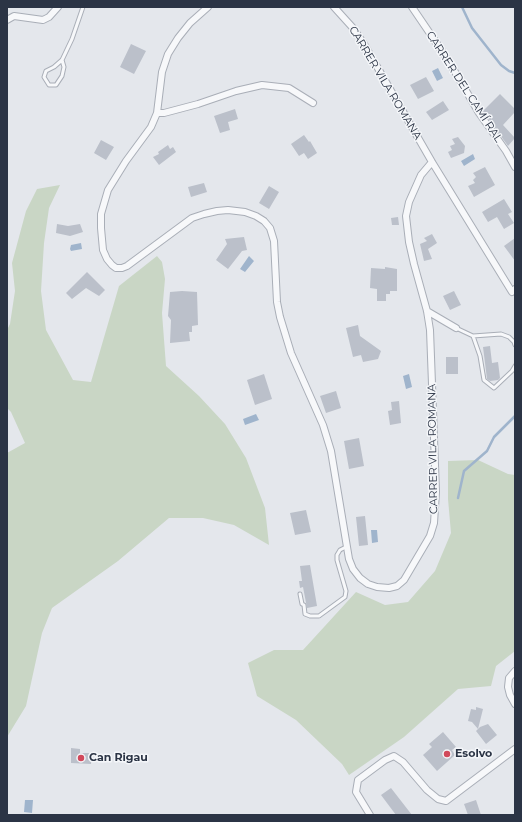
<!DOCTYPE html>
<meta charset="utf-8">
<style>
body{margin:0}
#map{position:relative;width:522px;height:822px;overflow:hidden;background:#e4e7ec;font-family:Montserrat,sans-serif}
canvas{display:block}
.frame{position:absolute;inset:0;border:8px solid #2b3445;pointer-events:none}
</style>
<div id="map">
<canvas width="522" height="822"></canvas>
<div class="frame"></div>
</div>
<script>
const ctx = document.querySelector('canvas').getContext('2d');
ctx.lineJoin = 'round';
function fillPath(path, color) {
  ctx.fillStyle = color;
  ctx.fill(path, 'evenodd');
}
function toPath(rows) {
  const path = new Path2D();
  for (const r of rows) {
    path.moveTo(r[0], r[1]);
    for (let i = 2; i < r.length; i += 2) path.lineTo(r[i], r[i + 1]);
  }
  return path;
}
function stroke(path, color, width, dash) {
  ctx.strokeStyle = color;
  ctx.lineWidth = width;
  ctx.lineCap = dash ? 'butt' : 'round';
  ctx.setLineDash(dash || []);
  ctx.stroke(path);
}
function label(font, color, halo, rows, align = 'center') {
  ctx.font = font + ' Montserrat,sans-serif';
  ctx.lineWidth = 3;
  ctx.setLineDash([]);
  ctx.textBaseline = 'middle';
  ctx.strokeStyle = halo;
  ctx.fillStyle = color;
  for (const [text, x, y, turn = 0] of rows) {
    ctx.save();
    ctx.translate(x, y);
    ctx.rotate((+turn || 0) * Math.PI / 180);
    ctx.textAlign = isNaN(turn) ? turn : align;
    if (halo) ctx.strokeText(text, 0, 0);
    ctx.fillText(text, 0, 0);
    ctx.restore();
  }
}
fillPath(toPath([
 [60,185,49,208,44,243,41,291,46,330,73,380,91,382,119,286,157,256,162,262,165,279,162,313,166,366,199,396,225,424,246,458,265,508,269,545,234,525,203,518,169,518,118,561,52,608,42,633,26,706,7,737,7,453,25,443,11,412,7,408,7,330,10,324,15,291,12,263,26,211,37,189],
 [478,460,508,474,515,475,515,651,496,666,491,686,458,689,404,737,349,775,342,764,296,720,257,696,248,663,274,650,303,650,356,592,385,605,408,602,435,571,451,533,448,499,448,461]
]), '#c9d6c5');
fillPath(toPath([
 [438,68,443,78,437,81,432,71],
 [473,154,475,159,464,166,461,161],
 [81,243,82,249,71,251,70,249,71,245],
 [249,256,254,261,245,272,240,269],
 [409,374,412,387,406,389,403,376],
 [256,414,259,420,245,425,243,419],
 [371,530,377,530,378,542,372,543],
 [25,800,33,800,32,813,24,812]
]), '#9fb4cc');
stroke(toPath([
 [462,7,472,28,501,65,509,71,515,73],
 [458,498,464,471,487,451,494,437,515,416]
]), '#9fb4cc', 2.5);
fillPath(toPath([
 [131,44,146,51,134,74,120,67],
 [426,77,434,91,418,99,410,85],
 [500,94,515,109,515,112,503,125,515,138,508,146,483,111],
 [443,101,449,110,432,120,426,112],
 [235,109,238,119,228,122,230,130,220,133,214,116],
 [304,135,309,142,310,141,317,153,308,159,304,153,299,156,291,144],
 [458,137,465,146,464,153,451,158,448,152,452,150,450,146,455,144,452,139],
 [101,140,114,147,106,160,94,153],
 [168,145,170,149,173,147,176,152,159,165,153,157,159,154,158,152],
 [485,167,495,185,474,197,468,186,475,183,473,180,476,177,473,173],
 [204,183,207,192,191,197,188,187],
 [269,186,279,192,269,209,259,203],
 [504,199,512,212,508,214,514,223,504,229,497,217,488,222,482,212],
 [398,217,399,225,392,225,391,218],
 [57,224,68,226,80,224,83,232,70,236,56,233],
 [432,234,437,243,428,249,432,259,424,261,420,244,427,241,424,238],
 [244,237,247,250,242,251,228,269,216,260,227,244,225,239],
 [515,238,515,261,504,246],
 [385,267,397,269,397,291,390,291,390,294,386,294,386,301,377,301,377,289,370,288,371,268,385,269],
 [87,272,105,290,99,296,86,288,72,299,66,293],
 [182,291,197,292,198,325,192,326,192,332,189,332,190,341,170,343,171,320,168,316,170,292],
 [454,291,461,305,450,310,443,296],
 [358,325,360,336,381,351,378,359,363,362,361,355,353,357,346,328],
 [490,346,492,363,498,362,500,378,498,380,490,381,487,379,483,347],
 [446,357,458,357,458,374,446,374],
 [264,374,272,399,255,405,247,380],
 [336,391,341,408,326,413,320,396],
 [399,401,401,423,390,425,388,411,392,410,391,402],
 [359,438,364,466,349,469,344,441],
 [306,510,311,532,295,535,290,513],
 [365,516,368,545,359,546,356,517],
 [310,565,317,606,307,608,303,587,300,588,299,581,302,581,300,566],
 [476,707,483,709,478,729,472,722,468,721,471,709,476,710],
 [488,724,497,735,486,744,476,731,480,727],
 [443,732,456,747,452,750,455,755,437,771,423,755,432,747,429,744],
 [71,748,80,749,80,753,92,753,91,764,71,763],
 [391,788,412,815,396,815,381,795],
 [476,800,481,815,468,815,464,804]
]), '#bbc0ca');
const service = toPath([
 [62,60,64,67,62,76,56,85,49,85,44,77,46,71,54,67,62,60,72,39,83,7],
 [456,328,473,336,501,334,509,337,514,342,515,345],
 [473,336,480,356,484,380,494,388,512,371,515,366],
 [300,594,302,604,304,605,305,614,310,616,319,616,345,597,346,591,337,560,337,555,340,550,346,547]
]);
const minor = toPath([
 [208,7,190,23,178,38,168,54,162,72,157,113,151,127,126,161,108,190,101,214,101,228,103,250,107,259,112,265,116,268,122,268,127,266,192,218,204,214,217,211,228,210,245,212,256,216,264,221,270,228,274,241,277,302,280,317,291,353,323,425,331,451,349,559,353,569,360,578,368,584,377,587,389,588,397,586,404,580,430,536,434,523,436,492,430,330,427,311,414,264,409,242,406,216,409,202,421,175,432,162],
 [334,7,353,28,364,44,432,162,512,292,515,289],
 [412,7,448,60,479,113,506,151,515,167],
 [7,20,14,16,43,20,49,17,58,7],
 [157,113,164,113,198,104,236,91,262,85,289,88,313,103],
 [427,311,456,328],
 [515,671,509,678,508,687,510,695,515,704],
 [370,815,356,792,358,780,385,760,394,756,403,762,427,790,438,799,446,801,515,749]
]);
stroke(service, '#a9aeb7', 5);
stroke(minor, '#a9aeb7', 8);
stroke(service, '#f7f8fa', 3);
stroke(minor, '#f7f8fa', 6);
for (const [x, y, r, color] of [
 [447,754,4,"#d1495b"],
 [81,758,4,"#d1495b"]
]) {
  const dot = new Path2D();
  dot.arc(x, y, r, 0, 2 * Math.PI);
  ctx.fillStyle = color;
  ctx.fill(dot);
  stroke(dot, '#f4f6f9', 1.5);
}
label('11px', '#2b3445', '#f4f6f9', [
 ["CARRER VILA ROMANA",385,83,59],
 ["CARRER DEL CAMÍ RAL",464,87,57],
 ["CARRER VILA ROMANA",433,449,-91]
]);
label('bold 11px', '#2b3445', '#f4f6f9', [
 ["Esolvo",455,754],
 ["Can Rigau",89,758]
], 'left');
</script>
